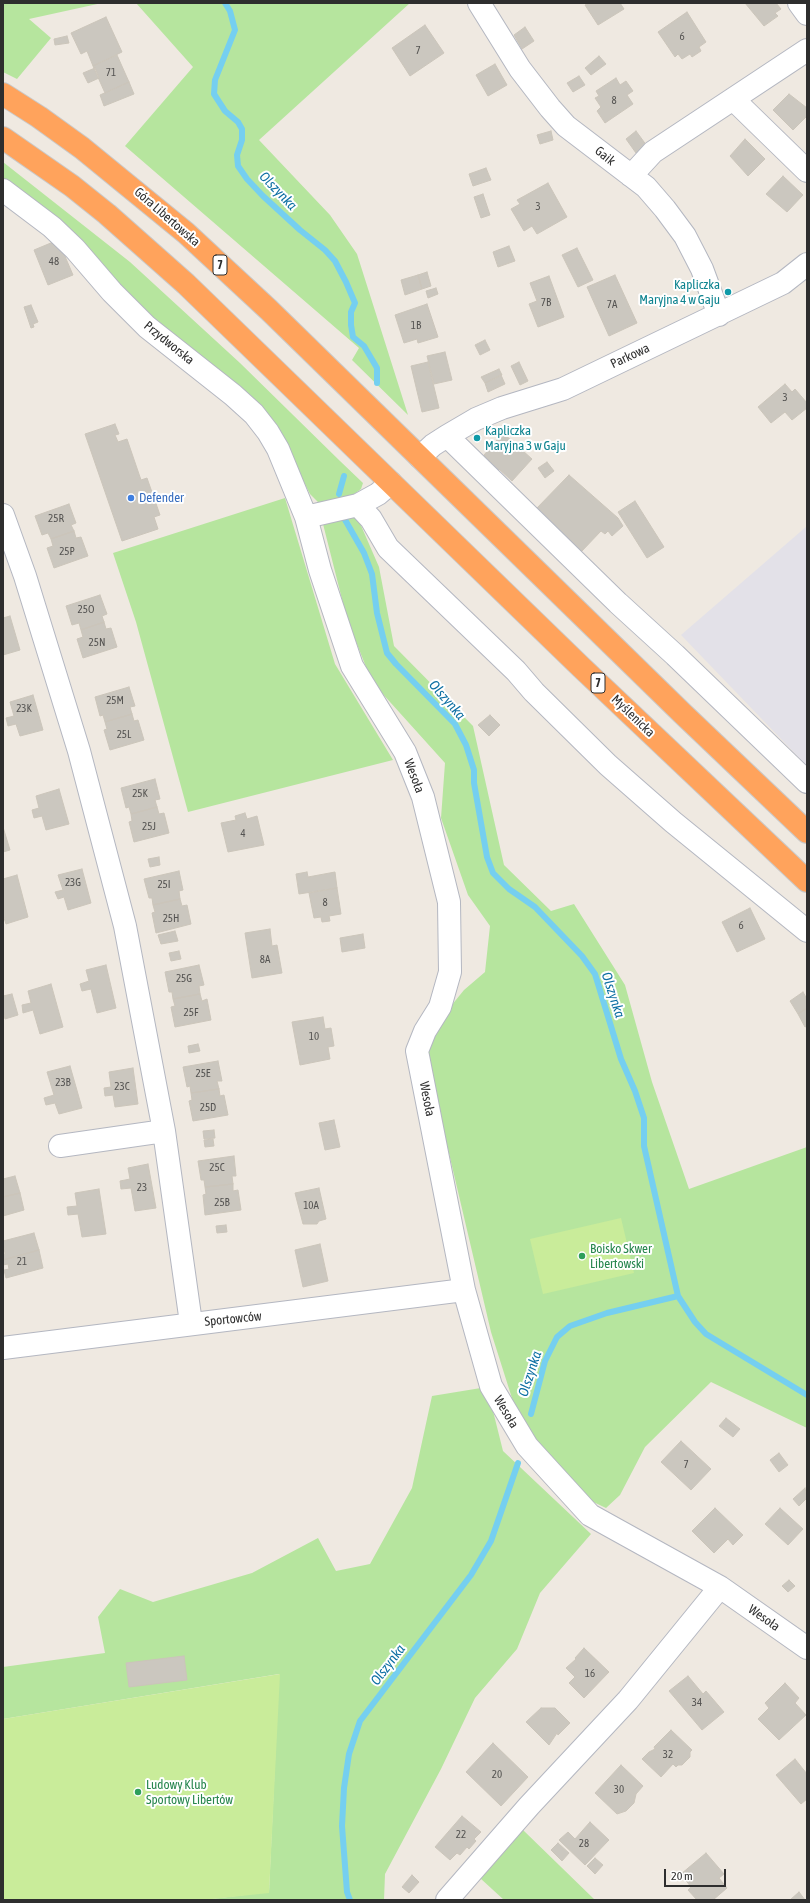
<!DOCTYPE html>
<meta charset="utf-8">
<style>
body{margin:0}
#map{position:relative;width:810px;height:1903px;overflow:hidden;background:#efe9e1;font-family:"Asap Condensed",sans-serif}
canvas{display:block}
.frame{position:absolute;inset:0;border:4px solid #2e2e2e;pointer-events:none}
.scale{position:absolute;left:664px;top:1869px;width:62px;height:18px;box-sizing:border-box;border:2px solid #2e2e2e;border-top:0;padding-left:5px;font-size:12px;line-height:14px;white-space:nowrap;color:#2e2e2e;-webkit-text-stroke:3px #fff;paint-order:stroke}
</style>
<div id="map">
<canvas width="810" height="1903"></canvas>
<div class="frame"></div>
<div class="scale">20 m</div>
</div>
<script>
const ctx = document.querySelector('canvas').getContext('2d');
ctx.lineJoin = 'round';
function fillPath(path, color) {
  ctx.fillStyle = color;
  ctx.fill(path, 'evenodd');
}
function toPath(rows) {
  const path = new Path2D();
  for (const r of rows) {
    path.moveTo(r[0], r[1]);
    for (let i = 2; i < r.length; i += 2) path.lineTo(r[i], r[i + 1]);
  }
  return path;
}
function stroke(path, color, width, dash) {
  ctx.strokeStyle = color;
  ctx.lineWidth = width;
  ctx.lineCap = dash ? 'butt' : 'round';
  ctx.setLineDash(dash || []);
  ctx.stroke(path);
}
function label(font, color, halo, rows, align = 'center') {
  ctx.font = font + ' "Asap Condensed",sans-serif';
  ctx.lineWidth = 4;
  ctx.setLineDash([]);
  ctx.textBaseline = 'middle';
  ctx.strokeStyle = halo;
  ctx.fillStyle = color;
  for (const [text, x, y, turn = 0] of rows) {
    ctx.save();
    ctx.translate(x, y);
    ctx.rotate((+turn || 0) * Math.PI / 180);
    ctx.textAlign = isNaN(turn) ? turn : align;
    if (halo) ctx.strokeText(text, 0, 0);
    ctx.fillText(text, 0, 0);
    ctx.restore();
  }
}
fillPath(toPath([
 [807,526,807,766,681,635]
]), '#e3e1e8');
fillPath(toPath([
 [3,3,102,3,29,19,51,38,17,79,3,72],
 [136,3,410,3,259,140,330,215,357,254,408,415,352,360,359,348,125,146,193,67],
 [3,162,130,262,240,363,340,461,363,483,361,489,346,500,319,503,310,494,278,432,169,336,3,182],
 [285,498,335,664,393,760,188,812,136,622,113,553],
 [356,514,379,567,394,646,473,726,504,865,551,911,574,904,625,985,652,1082,689,1189,807,1147,807,1428,711,1382,645,1447,620,1495,606,1508,587,1499,530,1437,517,1414,491,1332,424,1047,438,1022,464,990,485,972,490,926,468,895,441,818,445,763,372,682,347,619,323,524],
 [487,1387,503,1451,591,1534,540,1593,517,1649,475,1698,441,1769,385,1874,384,1900,203,1900,269,1892,279,1674,3,1719,3,1667,105,1653,98,1617,120,1589,153,1602,252,1573,318,1538,336,1571,370,1564,412,1488,432,1396],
 [523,1830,595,1900,504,1900,480,1878]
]), '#b6e59e');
fillPath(toPath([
 [621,1218,634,1273,543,1294,530,1239],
 [280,1674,269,1893,203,1900,3,1900,3,1719]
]), '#c9ec9a');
stroke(toPath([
 [225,3,230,11,235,30,215,80,214,94,225,111,238,122,242,129,242,140,237,155,238,166,247,179,263,196,300,230,325,250,335,261,346,282,355,303,351,312,351,325,353,337,364,346,377,368,377,383],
 [339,494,344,476],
 [344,518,364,553,372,574,377,613,387,653,396,664,455,724,466,745,474,770,474,783,487,857,493,873,509,889,535,907,582,956,595,974,621,1059,635,1091,644,1118,644,1146,678,1296,695,1322,706,1334,807,1395],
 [531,1414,545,1361,557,1337,570,1326,607,1313,678,1296],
 [350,1900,347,1892,342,1826,344,1788,349,1754,360,1721,471,1575,491,1541,518,1463]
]), '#75cff0', 6);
const building = toPath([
 [589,3,620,3,624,9,598,25,585,5,589,3],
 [745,3,776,3,781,9,775,13,778,16,764,26,745,3],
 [687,12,706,42,699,47,701,51,692,57,690,54,682,59,678,54,675,57,658,32,687,12],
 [106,17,122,52,93,66,87,51,81,54,71,33,106,17],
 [425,25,444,53,410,76,392,48,425,25],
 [525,27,534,41,522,49,514,35,525,27],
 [67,36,69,43,55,45,54,39,67,36],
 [117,55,129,82,105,93,93,66,117,55],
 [599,56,606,64,591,75,585,68,599,56],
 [495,64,507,85,488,96,476,75,495,64],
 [95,68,99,78,88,83,83,73,95,68],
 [579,76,585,85,573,92,567,83,579,76],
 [616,78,620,85,626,81,633,91,627,95,633,104,605,123,597,111,601,107,595,98,599,96,596,91,616,78],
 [129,82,134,94,104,106,100,95,129,82],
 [789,94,807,108,807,116,793,130,773,110,789,94],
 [551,131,553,140,540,144,537,135,551,131],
 [636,131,647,146,636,153,626,139,636,131],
 [745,139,765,159,748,176,730,156,745,139],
 [486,168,491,180,473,186,469,174,486,168],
 [783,176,803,195,787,212,766,194,783,176],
 [548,183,567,217,537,234,532,226,524,231,511,209,520,204,517,200,548,183],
 [483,194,490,215,481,218,474,197,483,194],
 [58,240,73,275,48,285,34,250,58,240],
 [509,246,515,261,498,267,493,252,509,246],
 [577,248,593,280,578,287,562,255,577,248],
 [427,272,431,286,422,289,418,275,427,272],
 [418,275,422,289,405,295,401,280,418,275],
 [615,275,637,323,609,336,587,287,615,275],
 [549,276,564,317,538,327,529,304,537,301,530,283,549,276],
 [436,288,438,294,428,298,426,291,436,288],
 [427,304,438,337,418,343,417,339,404,343,395,315,427,304],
 [31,305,38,322,33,324,34,327,31,328,24,307,31,305],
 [485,340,490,350,480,355,475,345,485,340],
 [445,352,452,380,434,384,427,356,445,352],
 [428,362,439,408,422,412,411,366,428,362],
 [519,362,528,381,520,385,511,366,519,362],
 [499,369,502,375,485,383,481,377,499,369],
 [501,375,505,384,488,392,485,383,501,375],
 [785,384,792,392,795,389,807,403,807,408,792,420,785,412,771,423,758,407,785,384],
 [115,424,119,434,115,435,118,442,127,439,141,480,147,478,160,515,154,517,158,529,122,541,85,434,115,424],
 [503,433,532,459,512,481,499,469,495,474,488,467,492,463,484,455,503,433],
 [547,462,554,471,545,478,538,468,547,462],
 [569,475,618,518,623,526,612,536,608,531,605,534,601,531,581,552,536,509,569,475],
 [635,501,664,547,647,558,618,512,635,501],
 [69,504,76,523,71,525,74,531,51,539,48,533,42,535,35,516,69,504],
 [74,531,76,538,81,537,88,556,54,568,47,548,53,546,51,539,74,531],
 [100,595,107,614,102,616,104,622,81,630,79,623,72,625,66,606,100,595],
 [10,616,20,650,3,655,3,618,10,616],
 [104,622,106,629,111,628,117,647,83,658,77,639,83,637,81,630,104,622],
 [129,687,135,706,130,707,132,714,105,722,103,715,100,716,95,697,129,687],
 [33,695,43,730,20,736,16,724,8,726,6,718,14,716,10,702,33,695],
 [132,714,134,721,138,720,144,740,110,750,104,730,107,729,105,722,132,714],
 [490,715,500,725,489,736,478,725,490,715],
 [155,779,160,799,155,800,157,807,131,814,129,807,126,808,121,788,155,779],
 [59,789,69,824,46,830,42,816,34,818,32,810,39,808,36,796,59,789],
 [157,807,159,814,164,813,169,833,134,842,129,822,132,821,131,814,157,807],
 [245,813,247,819,257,816,264,845,228,852,221,823,236,820,235,816,245,813],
 [3,827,10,850,3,852,3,827],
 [159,857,160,865,150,867,148,859,159,857],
 [82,869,91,903,68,910,64,897,58,899,55,892,63,890,58,875,82,869],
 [179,871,183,890,179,891,180,899,153,905,152,898,149,898,144,879,179,871],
 [307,872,308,877,335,872,337,888,299,894,296,874,307,872],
 [17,875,28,917,6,924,3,915,3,879,17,875],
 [337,888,341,914,329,916,330,921,322,922,321,917,314,918,309,893,337,888],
 [180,899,182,906,187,905,191,924,156,933,152,913,155,912,153,905,180,899],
 [750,908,765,939,737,952,722,922,750,908],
 [270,929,272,946,277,945,282,973,252,978,245,933,270,929],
 [175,931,178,941,161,944,158,935,175,931],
 [363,934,365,948,342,952,340,938,363,934],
 [179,951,181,959,171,961,169,953,179,951],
 [106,965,116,1008,97,1013,91,989,82,991,80,984,89,981,86,970,106,965],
 [199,965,204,985,199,986,200,994,173,999,172,992,169,992,165,972,199,965],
 [51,984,63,1027,40,1034,33,1010,23,1013,22,1005,31,1003,28,991,51,984],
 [803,992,807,999,807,1008,798,1014,790,1001,803,992],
 [12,994,18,1015,5,1019,3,1010,3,996,12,994],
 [200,994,202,1001,207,999,211,1020,175,1027,171,1007,175,1006,173,999,200,994],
 [807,1008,807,1026,805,1027,798,1014,807,1008],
 [323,1017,325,1029,331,1028,334,1046,328,1047,330,1059,300,1065,292,1022,323,1017],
 [198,1044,200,1051,189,1053,188,1046,198,1044],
 [218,1061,222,1081,217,1081,219,1089,191,1093,190,1086,187,1087,183,1067,218,1061],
 [70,1066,82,1108,59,1114,55,1103,46,1105,44,1098,54,1095,47,1072,70,1066],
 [133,1068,138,1104,115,1107,113,1095,105,1096,104,1088,111,1087,109,1072,133,1068],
 [219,1089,220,1096,224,1095,228,1115,193,1121,189,1101,192,1100,191,1093,219,1089],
 [334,1120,340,1147,325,1150,319,1123,334,1120],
 [214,1130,215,1138,204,1139,203,1131,214,1130],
 [213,1139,214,1146,205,1147,204,1140,213,1139],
 [234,1156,236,1176,232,1176,233,1184,205,1187,204,1180,201,1180,198,1161,234,1156],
 [148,1164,156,1208,135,1211,131,1188,121,1189,120,1181,130,1179,128,1168,148,1164],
 [15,1176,20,1193,3,1197,3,1179,15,1176],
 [233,1184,233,1191,238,1190,241,1210,205,1215,203,1195,206,1194,205,1187,233,1184],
 [319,1188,326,1219,319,1221,317,1224,303,1224,295,1193,319,1188],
 [99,1189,106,1234,82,1237,78,1214,68,1215,67,1207,77,1206,75,1193,99,1189],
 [20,1193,24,1210,3,1216,3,1197,20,1193],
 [226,1225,227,1232,217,1233,216,1226,226,1225],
 [34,1233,39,1250,3,1260,3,1255,5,1254,3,1241,34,1233],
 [320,1244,328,1281,303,1287,295,1250,320,1244],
 [39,1250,43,1268,6,1278,4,1270,9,1269,8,1264,3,1265,3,1260,39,1250],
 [726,1418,740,1429,733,1437,719,1426,726,1418],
 [681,1441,711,1469,691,1490,661,1462,681,1441],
 [779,1453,788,1465,779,1472,770,1460,779,1453],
 [805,1488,807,1498,799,1506,793,1499,805,1488],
 [715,1508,743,1535,733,1545,728,1539,714,1553,692,1531,715,1508],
 [780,1508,803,1529,788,1545,765,1524,780,1508],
 [789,1580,795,1586,788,1592,782,1586,789,1580],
 [584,1648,609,1672,584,1698,569,1683,575,1677,566,1668,576,1659,575,1658,584,1648],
 [184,1656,187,1680,129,1687,126,1663,184,1656],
 [688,1676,703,1694,706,1691,724,1712,702,1730,669,1691,688,1676],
 [785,1683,799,1698,795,1703,806,1715,779,1740,758,1719,769,1708,765,1703,785,1683],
 [541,1708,555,1708,570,1723,558,1735,557,1733,549,1745,526,1722,541,1708],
 [671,1730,692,1750,690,1752,690,1757,682,1765,678,1765,676,1767,673,1764,661,1777,642,1759,649,1752,655,1749,654,1747,671,1730],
 [493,1743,528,1777,501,1806,466,1772,493,1743],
 [795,1759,807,1774,807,1799,801,1804,776,1775,795,1759],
 [621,1765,643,1786,636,1794,634,1803,626,1811,617,1814,595,1793,621,1765],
 [462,1816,481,1832,474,1839,476,1841,469,1849,467,1847,460,1855,457,1853,450,1860,435,1847,462,1816],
 [590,1822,609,1840,585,1865,559,1840,568,1832,575,1839,590,1822],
 [558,1843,569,1853,562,1861,551,1850,558,1843],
 [706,1853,724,1874,719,1878,727,1888,713,1900,697,1900,688,1890,691,1887,681,1874,706,1853],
 [595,1858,603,1865,595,1874,587,1866,595,1858],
 [412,1875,419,1882,409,1893,402,1887,412,1875],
 [799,1892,805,1900,790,1900,799,1892]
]);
fillPath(building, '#cbc7bf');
stroke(building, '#cbc5ba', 1);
const minor = toPath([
 [479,3,520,69,550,108,566,126,646,187,665,209,685,236,702,269,719,315],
 [799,3,807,14],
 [733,99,807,171],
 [631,176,653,152,807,50],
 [3,190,52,227,75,249,112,292,147,327,233,395,254,414,268,432,278,449,306,517,320,570,352,666,405,752,423,797,449,902,450,972,440,1007,425,1031,417,1051,464,1290,491,1386,527,1446,590,1515,720,1587,807,1648],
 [447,436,476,419,502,408,563,389,783,283,807,264],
 [420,457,433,445,447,436,618,603,675,655,807,782],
 [358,505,371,519,388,548,516,671,534,692,608,765,673,822,807,931],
 [3,515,25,576,79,751,125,926,164,1131,191,1323],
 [306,517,358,505,378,494,391,483],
 [60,1146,164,1131],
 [3,1348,464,1290],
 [447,1900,529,1806,628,1700,720,1587]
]);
const highway = toPath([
 [3,94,39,117,82,148,186,233,269,310,682,713,807,832],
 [3,138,72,186,107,214,186,284,581,667,807,881]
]);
stroke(minor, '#b4b7c1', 24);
stroke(highway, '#c9c9c9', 24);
stroke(minor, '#fff', 22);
stroke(highway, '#ffa35c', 22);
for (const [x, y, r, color] of [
 [728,292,4,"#0f9aa8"],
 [477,438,4,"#0f9aa8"],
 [131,498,4,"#3f7fe0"],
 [582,1256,4,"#2e9e5b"],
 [138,1792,4,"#2e9e5b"]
]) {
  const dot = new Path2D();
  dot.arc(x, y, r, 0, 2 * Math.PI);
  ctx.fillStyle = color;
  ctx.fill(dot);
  stroke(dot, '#fff', 1.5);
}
label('11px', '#555452', null, [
 ["6",682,37],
 ["7",418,51],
 ["71",111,73],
 ["8",614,101],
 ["3",538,207],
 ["48",54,262],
 ["7B",546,303],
 ["7A",612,305],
 ["1B",416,326],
 ["3",785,398],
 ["25R",56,519],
 ["25P",67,552],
 ["25O",86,610],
 ["25N",97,643],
 ["25M",115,701],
 ["23K",24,709],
 ["25L",124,735],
 ["25K",140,794],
 ["25J",149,827],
 ["4",243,834],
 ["23G",73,883],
 ["25I",164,885],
 ["8",325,903],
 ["25H",171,919],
 ["6",741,926],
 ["8A",265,960],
 ["25G",184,979],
 ["25F",191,1013],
 ["10",314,1037],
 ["25E",203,1074],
 ["23B",63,1083],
 ["23C",122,1087],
 ["25D",208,1108],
 ["25C",217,1168],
 ["23",142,1188],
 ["25B",222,1203],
 ["10A",311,1206],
 ["21",22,1262],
 ["7",686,1465],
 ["16",590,1674],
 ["34",697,1703],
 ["32",668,1755],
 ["20",497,1775],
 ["30",619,1790],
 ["22",461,1835],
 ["28",584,1844]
]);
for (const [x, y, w] of [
 [220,265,14],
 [598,683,14]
]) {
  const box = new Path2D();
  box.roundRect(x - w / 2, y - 10, w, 20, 3);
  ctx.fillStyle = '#fff';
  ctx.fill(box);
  stroke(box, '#2e2e2e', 1);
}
label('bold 12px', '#2e2e2e', null, [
 ["7",220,265],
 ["7",598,683]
]);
label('13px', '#2e2e2e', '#fff', [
 ["Gaik",605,156,39],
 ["Góra Libertowska",167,217,41],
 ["Przydworska",169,343,39],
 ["Parkowa",630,356,-25],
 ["Myślenicka",633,716,44],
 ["Wesoła",414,776,69],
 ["Wesoła",427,1099,79],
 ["Sportowców",233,1319,-6],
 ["Wesoła",506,1412,59],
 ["Wesoła",764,1618,35]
]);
label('13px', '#0d838f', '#fff', [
 ["Kapliczka",720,285],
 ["Maryjna 4 w Gaju",720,300],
 ["Kapliczka",485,431,"left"],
 ["Maryjna 3 w Gaju",485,446,"left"]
], 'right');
label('13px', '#366cbe', '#fff', [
 ["Defender",139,498]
], 'left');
label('13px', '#27864d', '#fff', [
 ["Boisko Skwer",590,1249],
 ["Libertowski",590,1264],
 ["Ludowy Klub",146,1785],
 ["Sportowy Libertów",146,1800]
], 'left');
label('italic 14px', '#0d6fa3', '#fff', [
 ["Olszynka",278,191,46],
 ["Olszynka",447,700,49],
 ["Olszynka",613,995,72],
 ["Olszynka",530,1374,-72],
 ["Olszynka",388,1665,-53]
]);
</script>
